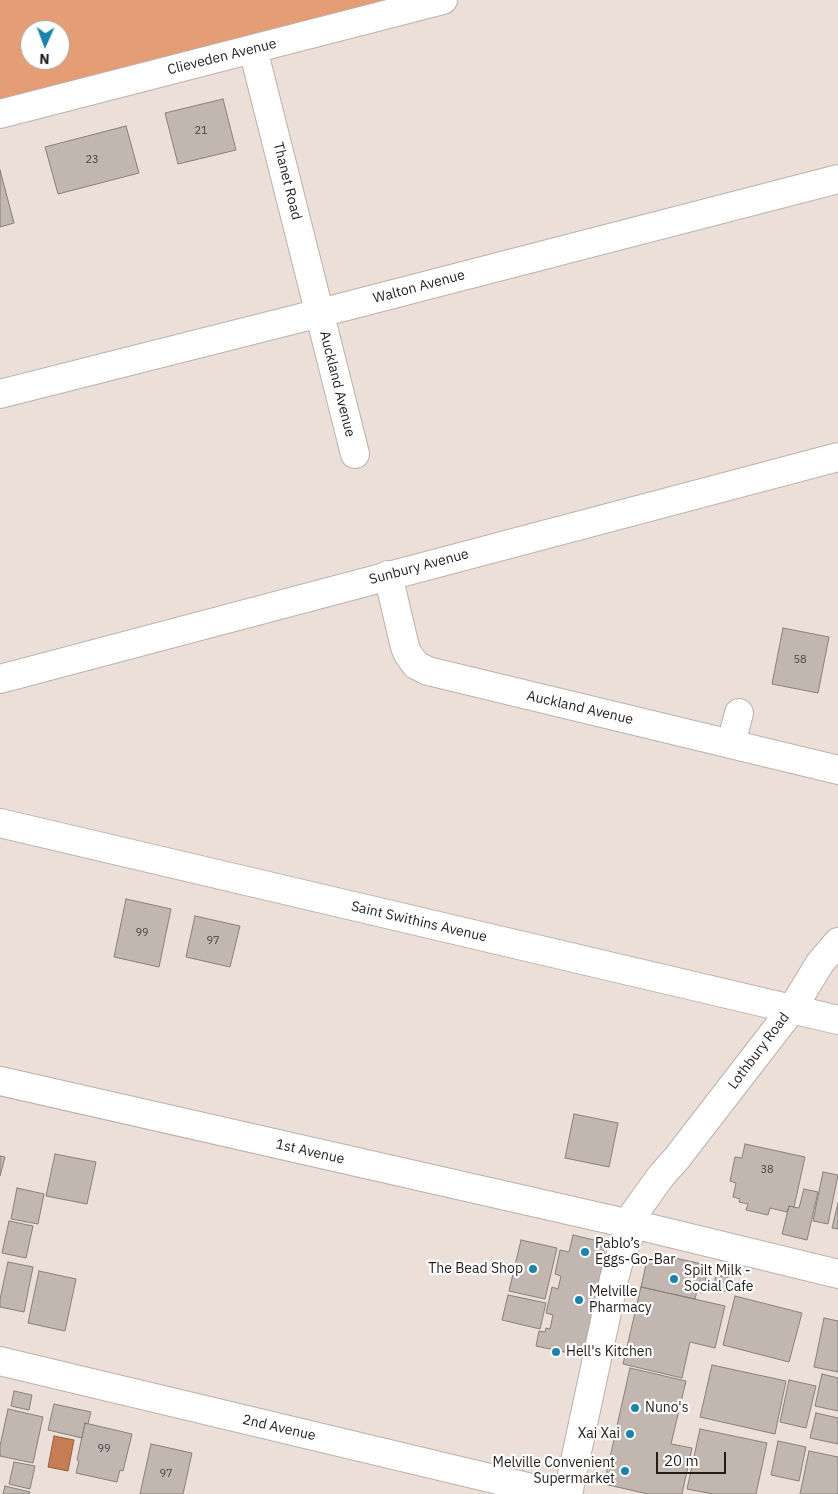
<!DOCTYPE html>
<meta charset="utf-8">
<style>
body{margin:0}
#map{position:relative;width:838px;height:1494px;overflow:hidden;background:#ebdfd8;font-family:"IBM Plex Sans",sans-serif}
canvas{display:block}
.north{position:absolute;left:20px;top:20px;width:50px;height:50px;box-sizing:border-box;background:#fff;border:1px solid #a6a5a3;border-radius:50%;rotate:182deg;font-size:14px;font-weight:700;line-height:20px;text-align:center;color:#211d1a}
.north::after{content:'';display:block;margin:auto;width:18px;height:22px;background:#1a84ac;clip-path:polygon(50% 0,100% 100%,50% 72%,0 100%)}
.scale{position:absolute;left:656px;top:1452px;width:70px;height:22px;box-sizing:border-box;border:2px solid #211d1a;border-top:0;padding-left:6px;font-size:15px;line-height:18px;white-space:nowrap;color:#211d1a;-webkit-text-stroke:4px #fff;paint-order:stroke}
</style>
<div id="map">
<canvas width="838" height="1494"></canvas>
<div class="north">N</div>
<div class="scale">20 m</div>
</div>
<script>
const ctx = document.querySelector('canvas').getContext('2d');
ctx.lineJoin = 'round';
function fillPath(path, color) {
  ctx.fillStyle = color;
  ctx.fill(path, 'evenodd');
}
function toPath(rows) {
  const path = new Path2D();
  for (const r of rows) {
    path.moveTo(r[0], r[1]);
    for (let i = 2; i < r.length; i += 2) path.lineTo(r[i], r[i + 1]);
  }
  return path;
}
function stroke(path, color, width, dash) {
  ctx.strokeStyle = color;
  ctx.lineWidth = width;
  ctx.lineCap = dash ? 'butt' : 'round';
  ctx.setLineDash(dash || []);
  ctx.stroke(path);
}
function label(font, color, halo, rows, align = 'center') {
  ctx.font = font + ' "IBM Plex Sans",sans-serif';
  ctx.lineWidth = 4.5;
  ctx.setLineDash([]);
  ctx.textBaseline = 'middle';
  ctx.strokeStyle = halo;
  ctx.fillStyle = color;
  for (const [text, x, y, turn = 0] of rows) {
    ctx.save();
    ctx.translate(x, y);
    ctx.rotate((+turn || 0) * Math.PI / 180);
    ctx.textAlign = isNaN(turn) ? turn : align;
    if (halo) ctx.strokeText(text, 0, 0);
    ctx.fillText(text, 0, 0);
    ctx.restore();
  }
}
fillPath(toPath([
 [0,0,444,0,0,116],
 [30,30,60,30,60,60,30,60]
]), '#e49d75');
const water = toPath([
 [54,1436,74,1440,68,1471,48,1467,54,1436]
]);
fillPath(water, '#c67d54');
stroke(water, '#946043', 1);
const building = toPath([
 [223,99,236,150,178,164,165,113,223,99],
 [126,126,139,173,58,194,45,147,126,126],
 [0,170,14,223,0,227,0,170],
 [783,628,829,637,818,693,772,684,783,628],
 [126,899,171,909,159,967,114,957,126,899],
 [195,916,240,926,230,967,186,957,195,916],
 [574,1114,618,1123,609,1167,565,1158,574,1114],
 [745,1144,805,1157,794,1207,789,1206,787,1212,770,1208,768,1215,746,1210,748,1204,739,1202,740,1199,733,1197,736,1183,730,1181,735,1157,742,1158,745,1144],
 [55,1154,96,1162,87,1204,46,1196,55,1154],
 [0,1156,5,1157,0,1176,0,1156],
 [823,1172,838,1175,828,1224,813,1221,823,1172],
 [17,1188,44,1194,38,1224,11,1219,17,1188],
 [804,1189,818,1192,807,1240,782,1234,789,1206,799,1208,804,1189],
 [838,1203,838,1229,832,1228,838,1203],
 [9,1221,33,1226,26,1258,2,1253,9,1221],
 [573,1235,598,1241,605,1253,583,1356,536,1346,539,1331,545,1332,546,1328,550,1329,553,1315,546,1313,552,1287,558,1289,561,1276,555,1274,560,1250,569,1252,573,1235],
 [521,1240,557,1248,545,1299,509,1291,521,1240],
 [657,1254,702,1264,701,1271,707,1272,703,1293,697,1291,695,1299,641,1287,647,1260,657,1254],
 [8,1262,33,1267,24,1312,0,1307,0,1299,8,1262],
 [39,1271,76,1279,65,1331,28,1323,39,1271],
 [716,1275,731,1278,728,1292,713,1289,716,1275],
 [641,1287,725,1306,715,1348,690,1342,682,1378,623,1364,641,1287],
 [508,1295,546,1303,540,1329,502,1320,508,1295],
 [735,1296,802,1313,789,1362,723,1345,735,1296],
 [824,1318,838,1321,838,1372,814,1367,824,1318],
 [712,1365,786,1381,775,1434,700,1417,712,1365],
 [630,1368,686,1381,671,1444,692,1448,682,1494,648,1494,604,1484,630,1368],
 [822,1374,838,1378,838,1411,815,1406,822,1374],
 [789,1380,816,1386,806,1428,780,1422,789,1380],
 [14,1391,32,1395,29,1410,11,1406,14,1391],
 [54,1404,91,1412,88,1424,85,1423,82,1438,48,1430,54,1404],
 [8,1409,43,1417,33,1463,0,1456,0,1446,8,1409],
 [816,1413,838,1418,838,1444,810,1438,816,1413],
 [85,1423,132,1434,123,1471,120,1470,117,1482,76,1473,79,1461,77,1460,85,1423],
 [700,1429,767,1443,756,1494,713,1494,687,1489,700,1429],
 [778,1441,806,1447,799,1481,771,1475,778,1441],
 [151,1444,192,1453,183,1494,140,1494,151,1444],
 [809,1451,838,1457,838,1494,800,1494,809,1451],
 [14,1462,35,1466,30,1489,9,1484,14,1462],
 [5,1486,30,1492,29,1494,3,1494,5,1486]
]);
fillPath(building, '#c2b6b0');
stroke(building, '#8a7f79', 1);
const minor = toPath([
 [253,49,355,454],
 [0,114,443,0],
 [0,394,320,313,838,179],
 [388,575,405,647,408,654,416,665,428,671,838,770],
 [0,679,838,457],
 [731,744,739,713],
 [0,823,838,1020],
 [0,1081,621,1222],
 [633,1215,661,1176,677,1158,792,1009,820,963,838,942],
 [645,1227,838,1274],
 [0,1361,557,1494],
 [568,1494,614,1279,622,1250,628,1240]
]);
stroke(minor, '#bcb0aa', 30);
stroke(minor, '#fff', 28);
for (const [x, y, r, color] of [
 [585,1252,5,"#1a84ac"],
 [533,1269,5,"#1a84ac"],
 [674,1279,5,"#1a84ac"],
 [579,1300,5,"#1a84ac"],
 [556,1352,5,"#1a84ac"],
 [635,1408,5,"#1a84ac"],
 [630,1434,5,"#1a84ac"],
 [625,1471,5,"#1a84ac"]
]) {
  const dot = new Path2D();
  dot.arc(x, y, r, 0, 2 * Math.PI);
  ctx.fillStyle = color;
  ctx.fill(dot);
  stroke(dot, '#fff', 2);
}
label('11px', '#494340', null, [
 ["21",201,131],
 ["23",92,160],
 ["58",800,660],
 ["99",142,933],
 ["97",213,941],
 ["38",767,1170],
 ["99",104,1449],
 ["97",166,1474]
]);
label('14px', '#211d1a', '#fff', [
 ["Clieveden Avenue",222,57,-14],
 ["Thanet Road",287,181,76],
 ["Walton Avenue",419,287,-15],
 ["Auckland Avenue",337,384,76],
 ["Sunbury Avenue",419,567,-15],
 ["Auckland Avenue",580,708,13],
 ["Saint Swithins Avenue",419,922,13],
 ["Lothbury Road",759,1051,-53],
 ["1st Avenue",310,1152,13],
 ["2nd Avenue",279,1428,13]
]);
label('14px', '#211d1a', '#fff', [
 ["Pablo’s",595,1244],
 ["Eggs-Go-Bar",595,1260],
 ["The Bead Shop",523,1269,"right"],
 ["Spilt Milk -",684,1271],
 ["Social Cafe",684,1287],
 ["Melville",589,1292],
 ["Pharmacy",589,1308],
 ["Hell's Kitchen",566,1352],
 ["Nuno's",645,1408],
 ["Xai Xai",620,1434,"right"],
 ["Melville Convenient",615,1463,"right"],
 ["Supermarket",615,1479,"right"]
], 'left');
</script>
